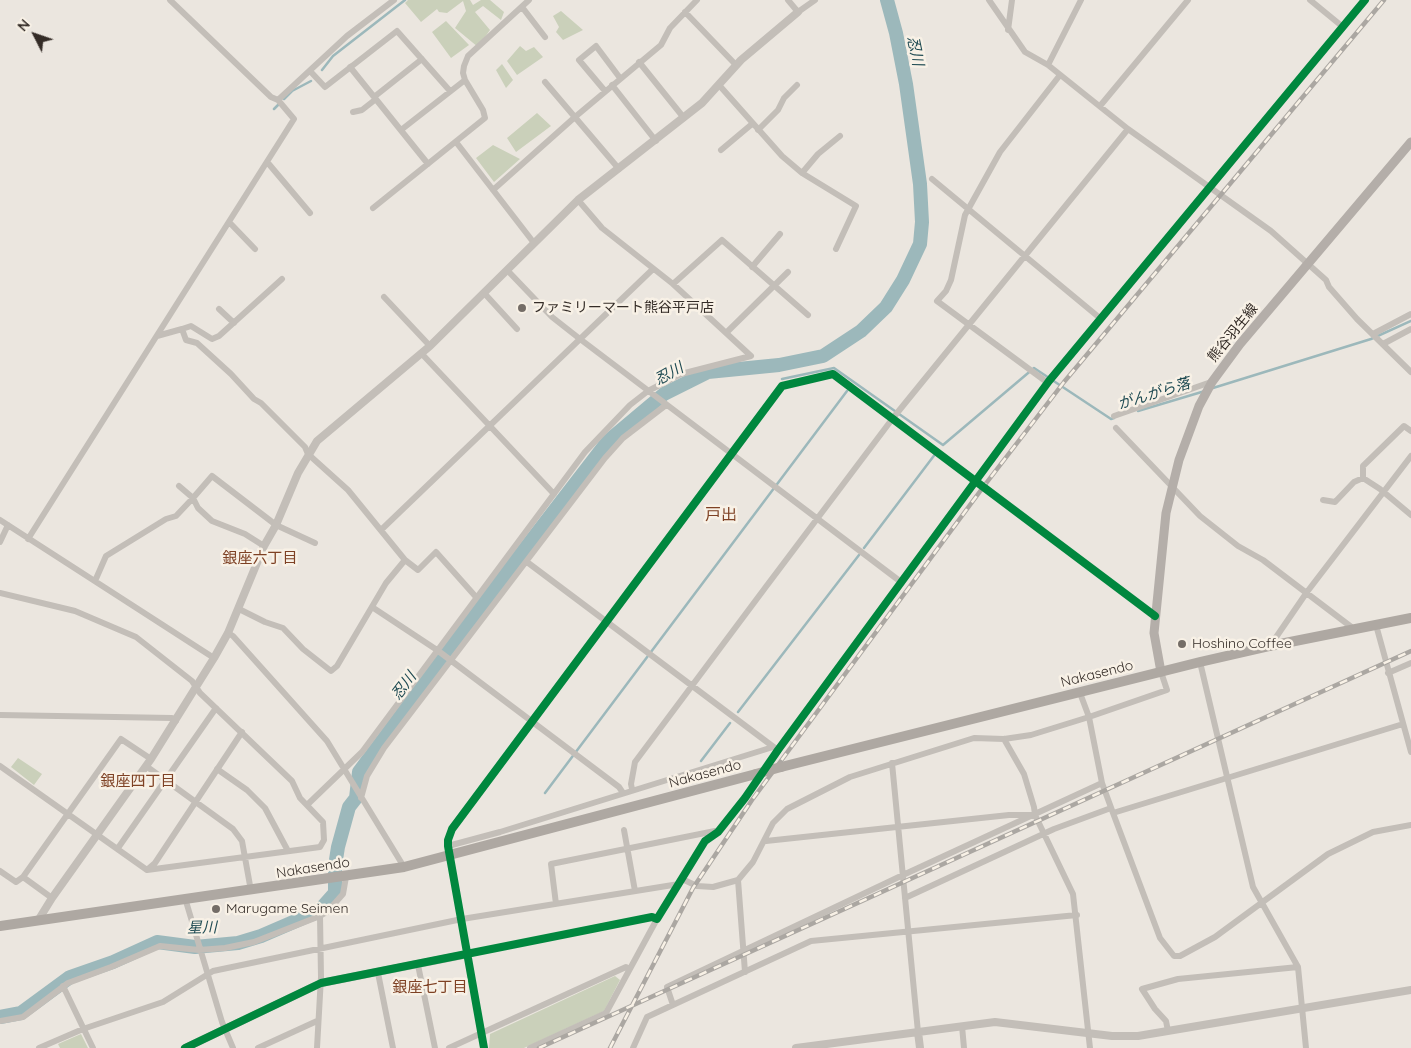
<!DOCTYPE html>
<meta charset="utf-8">
<style>
body{margin:0}
#map{position:relative;width:1411px;height:1048px;overflow:hidden;background:#ebe6df;font-family:Quicksand,sans-serif}
canvas{display:block}
.north{position:absolute;left:10px;top:10px;width:50px;height:50px;-webkit-text-stroke:4px #f8f1e6;paint-order:stroke;rotate:311deg;font-size:14px;font-weight:700;line-height:20px;text-align:center;color:#342c27}
.north::after{content:'';display:block;margin:auto;width:18px;height:22px;background:#342c27;clip-path:polygon(50% 0,100% 100%,50% 72%,0 100%)}
</style>
<div id="map">
<canvas width="1411" height="1048"></canvas>
<div class="north">N</div>
</div>
<script>
const ctx = document.querySelector('canvas').getContext('2d');
ctx.lineJoin = 'round';
function fillPath(path, color) {
  ctx.fillStyle = color;
  ctx.fill(path, 'evenodd');
}
function toPath(rows) {
  const path = new Path2D();
  for (const r of rows) {
    path.moveTo(r[0], r[1]);
    for (let i = 2; i < r.length; i += 2) path.lineTo(r[i], r[i + 1]);
  }
  return path;
}
function stroke(path, color, width, dash) {
  ctx.strokeStyle = color;
  ctx.lineWidth = width;
  ctx.lineCap = dash ? 'butt' : 'round';
  ctx.setLineDash(dash || []);
  ctx.stroke(path);
}
function label(font, color, halo, rows, align = 'center') {
  ctx.font = font + ' Quicksand,"Noto Sans JP",sans-serif';
  ctx.lineWidth = 5;
  ctx.setLineDash([]);
  ctx.textBaseline = 'middle';
  ctx.strokeStyle = halo;
  ctx.fillStyle = color;
  for (const [text, x, y, turn = 0] of rows) {
    ctx.save();
    ctx.translate(x, y);
    ctx.rotate((+turn || 0) * Math.PI / 180);
    ctx.textAlign = isNaN(turn) ? turn : align;
    if (halo) ctx.strokeText(text, 0, 0);
    ctx.fillText(text, 0, 0);
    ctx.restore();
  }
}
fillPath(toPath([
 [408,0,470,0,473,5,481,0,490,0,504,12,501,20,483,6,475,12,490,30,478,47,455,28,466,11,463,1,447,13,439,12,437,9,421,22,405,3],
 [561,11,583,30,563,40,556,32,559,27,553,16],
 [446,21,469,45,451,58,432,32],
 [520,46,526,51,534,47,543,57,517,75,507,61],
 [502,64,513,80,506,88,496,70],
 [537,113,551,126,516,152,507,138],
 [493,145,520,159,494,182,476,158],
 [18,758,42,774,34,785,11,767],
 [615,976,620,980,604,1011,524,1048,489,1048,490,1034],
 [81,1034,88,1048,60,1048,58,1044]
]), '#cad0ba');
stroke(toPath([
 [322,70,333,56,405,0],
 [284,99,292,91,311,81],
 [274,109,278,105],
 [779,365,779,366],
 [782,379,834,368,943,445,1034,368,1111,419,1114,418],
 [1213,388,1371,339,1411,321],
 [1138,411,1205,391],
 [864,548,936,453],
 [738,712,859,555],
 [701,761,730,723],
 [545,793,847,391]
]), '#9cb8bb', 2.5);
stroke(toPath([
 [0,1017,21,1013,70,977,113,962,157,942,195,947,238,943,261,936,319,911,335,893,335,866,338,847,349,807,356,798,359,772,507,572,608,441,664,394,708,372,779,365,823,356,861,331,886,307,903,280,920,244,922,222,920,184,906,84,896,33,887,0]
]), '#9cb8bb', 14);
stroke(toPath([
 [788,0,798,12,815,0],
 [989,0,1025,52,1048,65,1128,129,1271,231,1326,280,1329,287,1357,319,1411,372],
 [1310,0,1343,27],
 [522,7,545,37],
 [685,12,736,65],
 [1008,30,1012,0],
 [639,62,684,118],
 [1048,65,1081,0],
 [350,67,428,164],
 [310,71,325,87,397,31,450,91],
 [545,82,619,169],
 [612,85,656,141],
 [719,85,782,156,802,173,856,206,836,249],
 [605,91,579,60,596,46,620,78],
 [374,97,422,59],
 [278,100,347,36,394,0],
 [1100,106,1188,0],
 [353,112,362,110,376,99],
 [401,130,465,80],
 [758,130,778,110,784,98,797,85],
 [456,142,534,243],
 [721,150,752,124],
 [268,163,310,213],
 [802,173,818,154,840,136],
 [932,179,1101,319],
 [493,190,575,117,661,45,670,28,697,0],
 [578,200,602,228,673,284,722,240,808,315],
 [373,208,485,118,483,110,465,80,463,73,464,66,468,56,529,0],
 [230,223,255,249],
 [752,267,780,234],
 [508,271,552,317,580,339,901,582],
 [673,284,751,356],
 [485,294,517,329],
 [384,297,430,346],
 [219,309,234,323],
 [182,329,191,326,212,339,219,336,282,279],
 [726,333,788,272],
 [1373,334,1411,314],
 [157,336,182,329,186,340,197,343,231,374,254,399,261,403,305,447,308,454,348,490,405,560,386,583,337,666,331,671,303,649,283,628,265,622,239,609],
 [1383,344,1411,329],
 [421,353,554,494],
 [1048,383,937,301,946,291,951,280,965,215,1000,152,1060,75],
 [1114,416,1211,382],
 [1116,428,1200,516,1238,546,1263,560,1354,629],
 [1363,478,1363,466,1404,426,1411,431],
 [179,486,193,498,212,476,276,525,315,543],
 [1323,500,1335,502,1354,482,1363,478,1380,489,1411,515],
 [0,520,214,658],
 [381,530,653,269],
 [28,539,294,119,278,100,271,97,170,0],
 [0,542,8,525],
 [405,560,418,570,436,552,476,597],
 [527,562,775,748],
 [95,581,106,556,166,519,176,516,193,498,198,508,212,521,245,534,264,546],
 [0,593,75,611,136,637,192,681,200,693,292,781,300,798,323,822,324,840,320,847,147,870,0,766],
 [372,607,437,650,619,787,623,793],
 [1376,625,1411,752],
 [228,633,233,636,327,741,404,867],
 [1270,646,1307,592,1411,456],
 [1200,662,1253,887,1298,967,1306,1048],
 [1388,673,1411,663],
 [1080,693,1089,717,1102,783,1113,813,1403,724],
 [0,715,172,718,176,721],
 [1004,739,1024,774,1034,807,1035,815,1073,894,1090,1048],
 [892,763,918,1032],
 [146,766,233,829,242,841,251,891],
 [217,769,247,790,265,808,288,851],
 [632,789,631,784,635,762,765,588,893,418,1128,129],
 [361,798,367,776,384,748,605,458,623,438,666,405],
 [307,805,362,752,585,452,630,405,648,391,681,374,751,356],
 [1113,813,1160,938,1174,956,1180,956,1215,937,1328,854,1373,832,1411,825],
 [624,830,635,891],
 [766,841,1009,815,1031,815],
 [448,846,500,832,773,747],
 [118,848,216,708],
 [148,869,155,863,242,732],
 [0,871,16,882,23,877,52,898],
 [23,877,121,739,151,759],
 [682,879,697,886,713,887,738,880,753,862,773,823,787,809,850,777,974,738,1004,739,1031,735,1089,717,1167,690,1161,672],
 [738,880,745,972],
 [185,898,222,1022,233,1048],
 [905,898,1054,829,1111,808],
 [556,904,551,864,715,831,718,832],
 [468,954,652,917,657,919,705,841,718,832,745,798,778,750,1049,381,1365,0],
 [418,965,435,1048],
 [378,973,393,1048],
 [63,986,93,1048],
 [673,1005,667,987,903,875,1102,783],
 [0,1021,23,1017,68,983,111,967,160,946,199,950,225,948,254,942,320,916],
 [962,1026,964,1048],
 [1168,1031,1166,1021,1155,1009,1142,989,1178,979,1298,967],
 [39,1048,83,1029,163,1002,213,971,462,919,679,884],
 [258,1048,317,1021],
 [317,1048,321,977,320,916,327,912,343,894,346,877],
 [449,1048,626,967,629,969],
 [484,1048,448,846,448,840,452,829,782,386,833,374,1155,616],
 [530,1048,606,1013,657,919],
 [633,1048,647,1017,811,941,1077,915]
]), '#c3beb8', 6);
stroke(toPath([
 [39,919,52,898,151,759,214,658,228,633,264,546,276,525,298,473,317,441,430,346,578,200,702,103,741,60,798,12],
 [918,1032,920,1048],
 [185,1048,321,983,468,954],
 [796,1048,995,1022,1112,1036,1138,1036,1411,990]
]), '#c3beb8', 8);
stroke(toPath([
 [1161,672,1154,633,1166,513,1179,460,1199,406,1212,382,1240,344,1411,142]
]), '#b4aea9', 9);
stroke(toPath([
 [781,767,1200,662,1270,646,1411,618],
 [0,926,404,867,756,774]
]), '#aea8a2', 10);
const rail = toPath([
 [539,1048,1411,651],
 [610,1048,693,888,752,800,984,486,1064,382,1384,0]
]);
stroke(rail, '#aba7a2', 4.5);
stroke(rail, '#f8f1e6', 2.5, [8]);
stroke(toPath([
 [756,774,781,767]
]), '#aea8a2', 10);
stroke(toPath([
 [185,1048,321,983,652,917,657,919,705,841,718,832,745,798,778,750,1049,381,1365,0],
 [484,1048,448,846,448,840,452,829,782,386,833,374,1155,616]
]), '#00873e', 8);
for (const [x, y, r, color] of [
 [522,308,5,"#746d67"],
 [1182,644,5,"#746d67"],
 [216,909,5,"#746d67"]
]) {
  const dot = new Path2D();
  dot.arc(x, y, r, 0, 2 * Math.PI);
  ctx.fillStyle = color;
  ctx.fill(dot);
  stroke(dot, '#f8f1e6', 2);
}
label('14px', '#342c27', '#f8f1e6', [
 ["ファミリーマート熊谷平戸店",532,308],
 ["Hoshino Coffee",1192,644],
 ["Marugame Seimen",226,909]
], 'left');
label('14px', '#342c27', '#f8f1e6', [
 ["熊谷羽生線",1233,333,-51],
 ["Nakasendo",1097,674,-14],
 ["Nakasendo",705,774,-15],
 ["Nakasendo",313,868,-9]
]);
label('italic 15px', '#1f4b53', '#f8f1e6', [
 ["忍川",915,51,78],
 ["忍川",669,374,-29],
 ["がんがら落",1154,394,-17],
 ["忍川",404,686,-53],
 ["星川",202,928,-1]
]);
label('15px', '#7e4124', '#f8f1e6', [
 ["銀座六丁目",260,558],
 ["銀座四丁目",138,781],
 ["銀座七丁目",430,987]
]);
label('16px', '#7e4124', '#f8f1e6', [
 ["戸出",721,515]
]);
</script>
